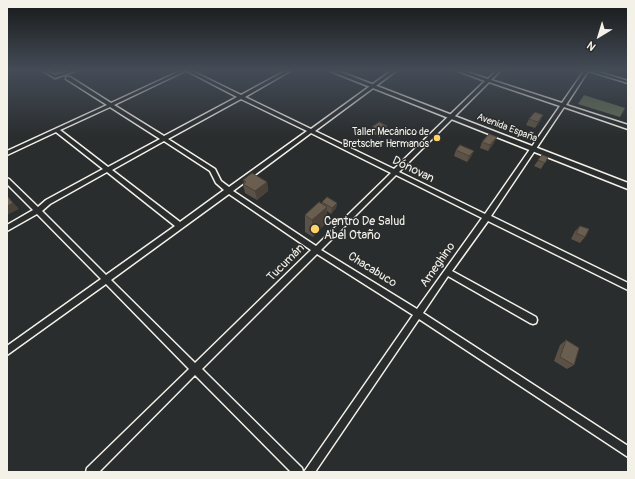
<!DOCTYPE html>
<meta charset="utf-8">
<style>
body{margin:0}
#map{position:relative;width:635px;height:479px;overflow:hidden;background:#2a2d2e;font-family:Pangolin,sans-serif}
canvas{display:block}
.frame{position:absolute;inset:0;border:8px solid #f4f1e8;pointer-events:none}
.north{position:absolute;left:579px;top:16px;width:40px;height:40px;-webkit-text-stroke:3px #2a2d2e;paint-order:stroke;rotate:218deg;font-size:11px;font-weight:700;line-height:16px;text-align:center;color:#f4f1e8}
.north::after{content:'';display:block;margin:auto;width:14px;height:18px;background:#f4f1e8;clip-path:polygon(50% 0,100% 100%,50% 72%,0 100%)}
</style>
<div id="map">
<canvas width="635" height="479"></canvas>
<div class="frame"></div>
<div class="north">N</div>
</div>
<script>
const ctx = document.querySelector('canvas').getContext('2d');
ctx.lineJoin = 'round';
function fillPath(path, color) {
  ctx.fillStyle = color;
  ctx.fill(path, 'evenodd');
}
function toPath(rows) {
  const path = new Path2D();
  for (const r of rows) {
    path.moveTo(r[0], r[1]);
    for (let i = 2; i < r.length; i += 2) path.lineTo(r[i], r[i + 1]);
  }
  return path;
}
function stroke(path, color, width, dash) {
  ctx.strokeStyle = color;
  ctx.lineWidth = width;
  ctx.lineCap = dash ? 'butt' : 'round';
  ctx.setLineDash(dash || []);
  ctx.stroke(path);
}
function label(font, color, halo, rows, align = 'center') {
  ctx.font = font + ' Pangolin,sans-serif';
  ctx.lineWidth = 3;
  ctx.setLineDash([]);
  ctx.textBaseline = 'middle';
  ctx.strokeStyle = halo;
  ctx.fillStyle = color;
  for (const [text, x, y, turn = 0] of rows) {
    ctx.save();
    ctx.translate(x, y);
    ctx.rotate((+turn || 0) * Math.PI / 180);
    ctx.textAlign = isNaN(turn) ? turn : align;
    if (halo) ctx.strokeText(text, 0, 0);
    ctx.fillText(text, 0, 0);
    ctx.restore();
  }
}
fillPath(toPath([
 [584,95,625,108,620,117,578,104]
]), '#626d53');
const minor = toPath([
 [43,71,48,71,55,75,69,71,75,71,55,78,43,71],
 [180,71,185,71,114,105,164,136,237,97,187,71,192,71,241,95,285,71,290,71,245,97,311,129,391,71,396,71,315,131,394,169,485,81,458,71,464,71,488,79,496,71,500,71,491,80,562,103,584,71,588,71,566,105,628,125,628,129,564,107,491,216,628,283,628,290,488,221,452,271,536,317,537,320,536,323,533,324,530,323,448,276,423,313,628,446,628,457,419,319,315,472,304,472,413,315,317,254,202,369,302,468,303,472,291,472,195,375,99,472,86,472,87,468,189,369,106,284,7,355,7,346,101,279,37,214,7,231,7,225,33,210,7,184,7,178,9,179,38,207,46,200,103,169,56,132,7,155,7,151,107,105,66,79,66,77,70,77,111,103,180,71],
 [489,82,560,106,485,214,399,172,489,82],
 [241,99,307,131,229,187,221,181,215,169,168,139,241,99],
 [110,107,160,139,108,167,60,130,110,107],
 [311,133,391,173,316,246,233,191,311,133],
 [164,141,210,171,216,183,224,190,180,222,112,170,164,141],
 [107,172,175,226,106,275,42,211,50,204,107,172],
 [396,175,482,218,417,309,321,250,396,175],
 [229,194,311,250,195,363,111,280,229,194],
 [589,71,595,71,628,81,628,83,589,71]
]);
const tertiary = toPath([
 [330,71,338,71,628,183,628,189,330,71]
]);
stroke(minor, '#f4f1e8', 3);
stroke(tertiary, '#f4f1e8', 3);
fillPath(minor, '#2a2d2e');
fillPath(tertiary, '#2a2d2e');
fillPath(toPath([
 [529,119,540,121,535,128,526,125],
 [387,126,386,132,380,137,371,133,372,127],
 [482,142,494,143,488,151,480,148],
 [460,145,471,157,467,162,454,156,456,150],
 [542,155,548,157,541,169,534,166],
 [243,180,267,182,268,191,257,200,245,193,243,184,244,183],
 [322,202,337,203,336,208,331,214,327,211,326,223,313,237,305,232,305,215,322,204],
 [580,226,585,237,580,243,571,239,575,231],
 [566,340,574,365,567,369,554,361,560,345]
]), '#5b5146');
fillPath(toPath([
 [543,115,540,121,535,128,538,122],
 [387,126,386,132,380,137,380,131],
 [497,137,494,143,488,151,490,145],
 [474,151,471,157,467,162,469,156],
 [267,182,268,191,257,200,255,191],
 [7,196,19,209,7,215],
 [337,203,336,208,331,214,332,208],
 [327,207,326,223,313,237,312,220]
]), '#4a4239');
const building = toPath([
 [535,112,543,115,538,122,529,119,535,112],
 [379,122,387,126,380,131,372,127,379,122],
 [489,134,497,137,490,145,482,142,489,134],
 [460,145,474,151,469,156,456,150,460,145],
 [542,155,548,157,545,163,538,160,542,155],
 [252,173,267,182,255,191,243,184,246,182,243,180,252,173],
 [7,196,13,203,7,206,7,196],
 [327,197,337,203,332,208,322,202,327,197],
 [319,202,327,207,312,220,305,215,319,202],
 [580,226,589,229,585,237,576,233,580,226],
 [566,340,579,348,574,365,560,357,566,340]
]);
fillPath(building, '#6a5e51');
stroke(building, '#4a4239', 1);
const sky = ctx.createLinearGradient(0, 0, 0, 138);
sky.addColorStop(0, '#171919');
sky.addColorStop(0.51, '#444c57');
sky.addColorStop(1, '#444c5700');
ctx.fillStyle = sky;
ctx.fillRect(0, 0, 635, 138);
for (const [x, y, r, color] of [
 [437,138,4,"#ffd166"],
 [315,229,5,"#ffd166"]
]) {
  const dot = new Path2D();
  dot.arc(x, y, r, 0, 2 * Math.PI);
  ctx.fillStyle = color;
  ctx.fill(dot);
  stroke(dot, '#2a2d2e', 1.5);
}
label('10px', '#f4f1e8', '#2a2d2e', [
 ["Avenida España",507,128,21]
]);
label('10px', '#f4f1e8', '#2a2d2e', [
 ["Taller Mecánico de",429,132],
 ["Bretscher Hermanos",429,144]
], 'right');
label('12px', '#f4f1e8', '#2a2d2e', [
 ["Dónovan",413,170,26],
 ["Tucumán",286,263,-45],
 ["Ameghino",438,265,-55],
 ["Chacabuco",372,270,32]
]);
label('12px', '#f4f1e8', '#2a2d2e', [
 ["Centro De Salud",324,222],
 ["Abel Otaño",324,236]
], 'left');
</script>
